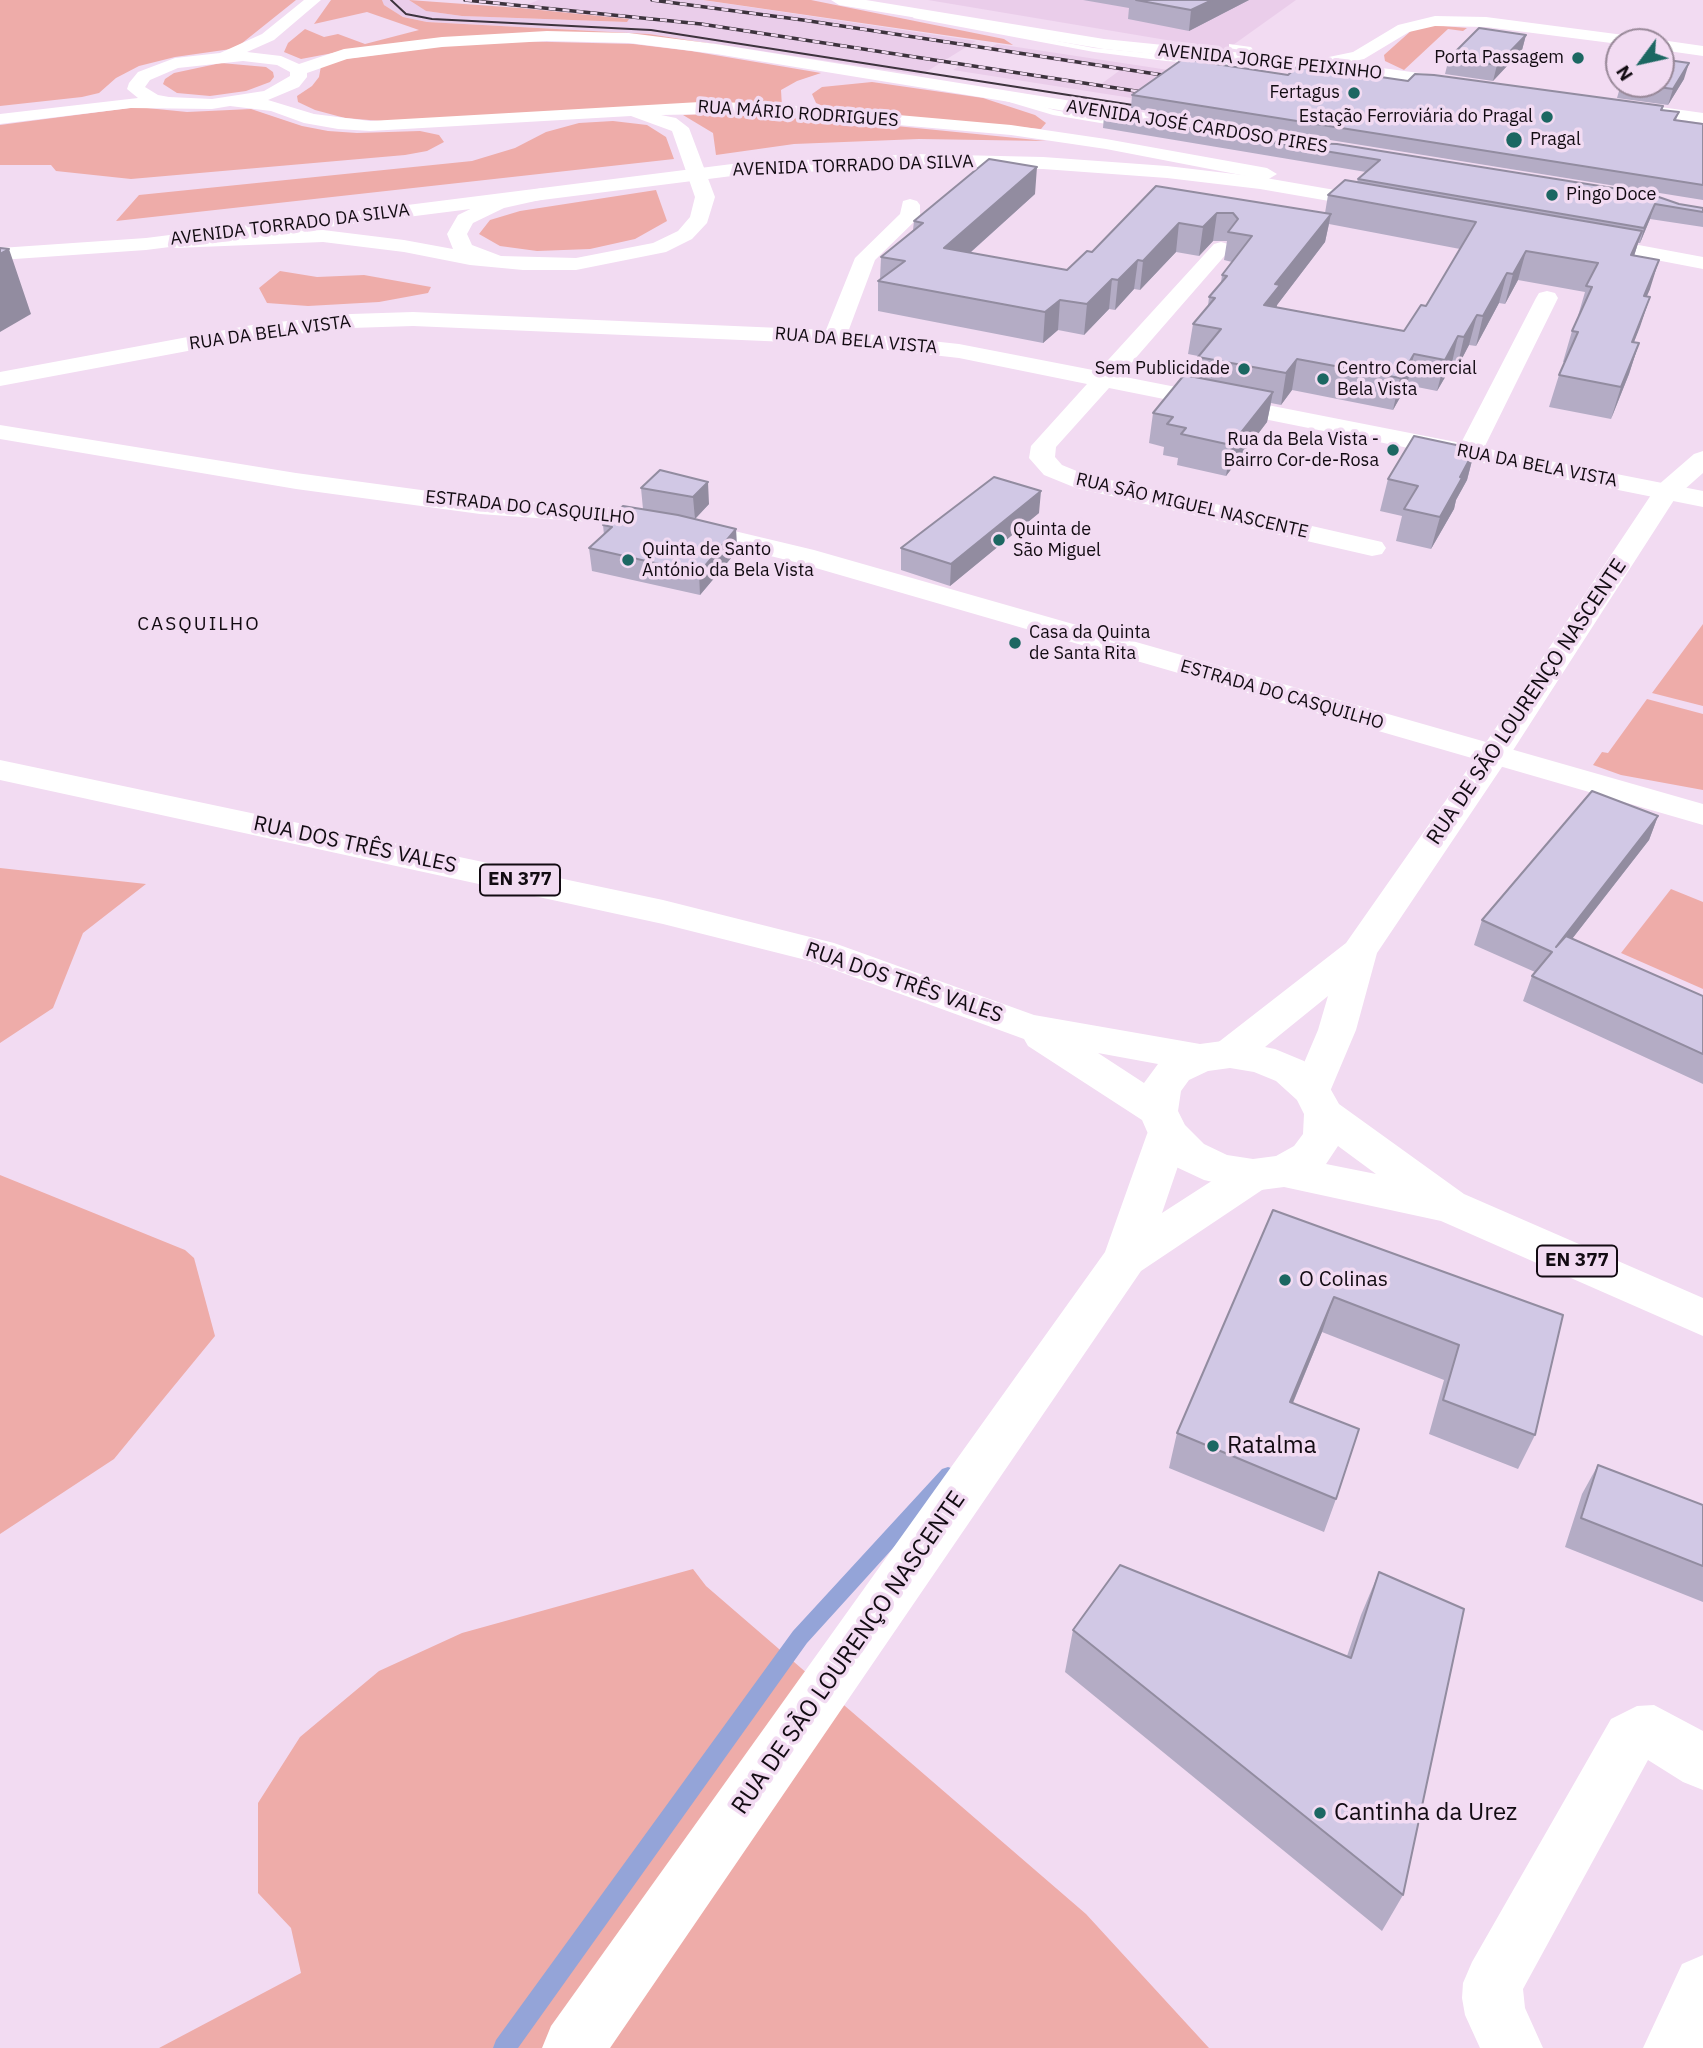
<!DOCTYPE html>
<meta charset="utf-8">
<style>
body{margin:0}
#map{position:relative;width:1703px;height:2048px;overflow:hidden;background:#f2dbf2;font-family:"IBM Plex Sans",sans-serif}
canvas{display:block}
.north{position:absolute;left:1605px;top:28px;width:70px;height:70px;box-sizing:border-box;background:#f2dbf2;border:2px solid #988898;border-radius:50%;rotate:237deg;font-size:19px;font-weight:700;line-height:28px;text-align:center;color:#120b12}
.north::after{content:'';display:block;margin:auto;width:24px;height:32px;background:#1c6762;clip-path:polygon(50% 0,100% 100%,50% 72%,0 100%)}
</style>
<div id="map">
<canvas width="1703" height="2048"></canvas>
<div class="north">N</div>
</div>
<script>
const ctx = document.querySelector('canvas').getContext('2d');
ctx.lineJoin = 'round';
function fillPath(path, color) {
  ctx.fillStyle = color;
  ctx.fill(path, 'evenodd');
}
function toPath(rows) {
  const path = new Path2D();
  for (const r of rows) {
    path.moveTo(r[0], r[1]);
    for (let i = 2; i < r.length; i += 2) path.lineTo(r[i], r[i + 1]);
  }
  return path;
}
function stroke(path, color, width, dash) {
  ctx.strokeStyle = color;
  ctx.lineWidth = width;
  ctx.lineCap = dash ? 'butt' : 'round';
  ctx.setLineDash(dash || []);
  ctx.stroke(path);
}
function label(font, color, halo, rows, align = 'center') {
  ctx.font = font + ' "IBM Plex Sans",sans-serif';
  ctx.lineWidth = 7;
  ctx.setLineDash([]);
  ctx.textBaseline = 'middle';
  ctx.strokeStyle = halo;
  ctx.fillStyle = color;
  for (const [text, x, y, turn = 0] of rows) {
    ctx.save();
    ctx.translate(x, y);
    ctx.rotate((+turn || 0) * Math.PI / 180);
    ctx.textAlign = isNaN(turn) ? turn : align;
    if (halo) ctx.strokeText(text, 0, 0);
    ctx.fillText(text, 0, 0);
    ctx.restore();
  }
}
fillPath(toPath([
 [382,0,409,0,426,11,462,16,626,22,628,19,520,8,538,0,702,0,976,41,921,75,649,34,427,22,403,17,384,5],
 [928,0,1296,0,1226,50],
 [997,44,1703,151,1406,141,953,70,964,63,1101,84,1119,71,986,50]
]), '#eacdea');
fillPath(toPath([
 [0,0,296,0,241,44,231,49,175,57,139,66,116,78,99,93,82,97,0,106],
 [331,0,382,0,384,5,403,17,427,22,649,34,733,47,629,35,349,50,301,59,284,52,288,43,305,29,324,37,338,34,365,44,419,30,367,12,314,24],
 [409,0,520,8,629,19,627,22,462,16,426,11],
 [703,0,811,0,1004,39,1013,45],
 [1432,25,1467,28,1463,31,1448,29,1404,70,1385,61,1384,55,1412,30],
 [511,41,633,44,691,51,821,73,797,81,781,90,782,107,381,121,345,118,315,110,298,102,297,96,312,86,319,77,321,66,337,60,450,45],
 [221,63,266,67,273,72,274,77,270,82,246,91,210,96,177,93,163,84,165,79,174,73],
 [872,82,983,98,1035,115,1046,123,1041,129,832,110,816,103,812,94,822,87],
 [137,107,187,112,251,109,302,126,328,131,357,133,420,131,439,135,444,142,427,151,405,155,131,179,56,171,51,165,0,165,0,125],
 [721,113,886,125,1046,141,919,139,794,144,716,155,713,133,683,115],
 [613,121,647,125,666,137,674,159,116,221,139,195,472,161,515,148,546,132,579,123],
 [656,190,667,221,635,239,590,249,537,251,500,246,479,234,490,220,520,211],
 [280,271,317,277,364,275,431,287,428,293,379,302,308,306,267,303,259,288],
 [1703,624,1703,706,1652,693],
 [1647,699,1703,714,1703,790,1621,775,1593,765,1602,752,1608,753],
 [0,868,146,884,83,933,53,1008,0,1043],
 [1671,889,1703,902,1703,989,1621,953],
 [0,1175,185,1250,194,1258,215,1336,114,1459,0,1534],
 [693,1569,706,1586,1086,1914,1209,2048,159,2048,301,1973,291,1928,258,1893,258,1803,300,1737,379,1671,462,1633]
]), '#eeaca9');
fillPath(toPath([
 [948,1467,954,1469,957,1475,954,1481,807,1643,518,2048,493,2048,496,2040,793,1631,942,1469,948,1467]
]), '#94a4d8');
fillPath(toPath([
 [916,14,1094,48,1307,68,1303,70,1166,61,1094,52,913,18,916,14],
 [1229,44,1251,47,1254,51,1251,58,1244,60,1246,51,1229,48,1229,44],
 [1002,94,1054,110,1134,125,1130,128,1053,115,999,99,1002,94]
]), '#fff');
fillPath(toPath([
 [304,0,321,0,274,40,247,52,281,56,299,64,344,49,442,37,547,31,629,33,716,44,1340,144,1349,150,1340,156,716,54,629,43,547,41,442,47,347,59,307,73,307,77,299,87,268,100,314,114,370,121,700,102,763,103,1011,125,1106,139,1267,168,1277,174,1267,180,1106,149,1011,135,763,113,661,115,676,118,689,128,715,197,707,223,692,239,666,252,576,270,523,270,470,265,404,252,323,242,175,248,168,246,165,242,168,238,175,236,323,230,404,240,453,249,447,234,458,215,491,199,542,188,549,190,552,194,549,198,504,208,473,223,467,234,472,245,501,256,576,258,653,243,678,231,690,217,695,197,672,131,631,116,370,131,338,129,304,123,271,111,230,106,212,109,131,108,0,124,0,114,138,98,127,89,129,83,138,72,175,58,220,53,262,34,304,0],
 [243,61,277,65,290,72,290,76,264,91,212,99,169,97,158,95,145,87,150,80,178,68,243,61],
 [831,0,866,0,1104,39,1322,61,1324,58,1353,52,1398,25,1435,16,1486,17,1639,37,1647,42,1619,42,1619,44,1486,27,1435,26,1409,32,1364,59,1345,63,1471,80,1473,84,1471,88,1465,89,1343,73,1104,49,839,5,831,0],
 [1661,40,1703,46,1703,56,1661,50,1661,42,1655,42,1661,40],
 [1625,102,1703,113,1703,123,1619,111,1616,107,1619,103,1625,102],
 [910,199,917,201,920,205,920,216,875,260,848,332,959,344,1098,371,1214,244,1221,242,1228,244,1231,248,1228,252,1120,376,1461,443,1536,298,1539,293,1547,291,1555,293,1558,298,1484,448,1703,491,1703,507,1109,388,1056,447,1055,457,1062,465,1084,474,1382,542,1386,548,1382,554,1372,556,1076,488,1044,475,1029,458,1031,446,1087,384,959,358,835,344,413,326,351,328,252,339,0,386,0,372,252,325,351,314,413,312,826,330,855,258,900,214,903,201,910,199],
 [0,425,296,473,480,498,620,508,680,518,814,550,1703,804,1703,825,795,562,680,534,620,524,480,514,296,489,0,439,0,425],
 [1168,1119,1183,1123,1189,1134,1162,1213,1238,1164,1253,1159,1268,1164,1274,1175,1268,1186,1141,1271,610,2048,542,2048,551,2026,1105,1252,1147,1134,1153,1123,1168,1119],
 [1654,1705,1703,1731,1703,1790,1683,1782,1648,1760,1523,1989,1525,2008,1543,2048,1480,2048,1465,2015,1462,1998,1463,1983,1472,1962,1611,1719,1637,1706,1654,1705],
 [1703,1955,1703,2048,1643,2048,1682,1964,1703,1955]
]), '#fff');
fillPath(toPath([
 [914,154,1043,157,1167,166,1260,177,1381,198,1391,204,1381,210,1260,189,1167,178,1043,169,914,166,732,176,146,250,0,260,0,248,146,238,732,164,914,154],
 [1585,235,1703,257,1703,269,1578,245,1575,241,1578,237,1585,235],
 [1703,451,1703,473,1676,497,1510,755,1377,953,1356,1030,1326,1101,1312,1105,1298,1101,1292,1091,1318,1030,1328,996,1244,1064,1230,1068,1216,1064,1210,1054,1216,1044,1346,943,1479,753,1657,486,1694,454,1703,451]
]), '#fff');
fillPath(toPath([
 [0,760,663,900,834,943,1034,1015,1200,1044,1230,1040,1275,1049,1304,1061,1326,1081,1339,1104,1464,1194,1703,1298,1703,1336,1441,1221,1284,1187,1253,1191,1204,1180,1174,1166,1153,1145,1142,1120,1028,1046,1024,1039,810,961,663,924,0,780,0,760],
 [1098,1053,1158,1064,1144,1083,1098,1053],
 [1230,1068,1254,1072,1276,1081,1297,1100,1304,1114,1303,1134,1294,1146,1276,1156,1253,1159,1227,1155,1204,1144,1185,1125,1178,1111,1181,1091,1189,1080,1208,1071,1230,1068],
 [1338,1146,1376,1174,1326,1164,1338,1146]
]), '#fff');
stroke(toPath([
 [391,0,406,14,432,19,651,30,1152,108]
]), '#3d333d', 2);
const rail = toPath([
 [465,0,701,24,1155,94],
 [652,0,803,20,1182,78]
]);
stroke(rail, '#3d333d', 3.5);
stroke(rail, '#f2dbf2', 2.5, [7]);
fillPath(toPath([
 [1083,0,1249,0,1189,31,1128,19,1129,8],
 [1526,35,1522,50,1493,81,1445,74,1449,58],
 [1288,75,1408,81,1663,106,1662,110,1679,112,1676,120,1703,124,1703,200,1131,108,1132,95],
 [1684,79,1668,105,1617,98,1621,84,1661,84],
 [1104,115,1703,208,1703,227,1650,219,1640,243,1638,243,1634,256,1650,289,1646,297,1650,297,1634,342,1639,343,1629,374,1611,419,1549,407,1559,375,1565,362,1563,362,1572,331,1579,317,1578,316,1585,292,1518,280,1505,304,1499,303,1476,346,1469,345,1457,368,1451,367,1437,391,1407,385,1393,410,1292,390,1281,405,1271,403,1267,422,1226,476,1177,465,1178,458,1163,455,1164,447,1149,443,1153,413,1195,377,1198,356,1188,354,1193,324,1208,306,1209,297,1221,283,1222,275,1232,262,1224,260,1227,241,1213,241,1199,256,1176,252,1140,290,1134,289,1115,310,1109,309,1084,335,1058,330,1043,343,878,311,878,281,880,279,881,257,913,230,914,221,1035,194,970,253,1067,270,1092,252,1156,186,1325,213,1328,195,1357,182,1358,179,1366,172,1103,128],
 [1329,224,1460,249,1426,306,1404,331,1276,308,1277,305,1325,242],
 [1475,449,1467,480,1456,500,1454,509,1431,549,1396,541,1402,516,1380,511,1388,479],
 [660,470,709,504,695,519,736,529,737,551,700,595,592,571,589,548,604,535,603,525,643,509,641,488],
 [1039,513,950,586,901,570,901,548],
 [1658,816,1649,840,1572,939,1703,996,1703,1084,1523,1001,1532,976,1535,972,1474,945,1482,920],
 [1273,1210,1563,1315,1535,1435,1518,1469,1429,1434,1444,1380,1322,1332,1293,1403,1336,1499,1324,1532,1169,1468,1177,1433],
 [1598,1465,1703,1505,1703,1602,1565,1547,1582,1494],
 [1379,1572,1403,1895,1382,1931,1065,1672,1073,1630,1347,1656,1361,1615]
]), '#b4acc5');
fillPath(toPath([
 [1212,0,1249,0,1189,31,1191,10],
 [1526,35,1522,50,1493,81,1497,65],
 [1689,63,1684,79,1668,105,1673,89],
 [1037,167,1035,194,943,277,944,248],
 [1655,204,1650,219,1640,243,1644,228],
 [1217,213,1213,241,1199,256,1203,227],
 [1331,214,1325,242,1277,305,1275,315,1264,305,1275,284],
 [1179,223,1176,252,1140,290,1143,261],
 [1642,231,1633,259,1631,255],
 [9,249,31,314,0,332,0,254],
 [1526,251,1518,280,1505,304,1513,274],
 [1138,260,1134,289,1115,310,1118,280],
 [1659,260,1650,289,1634,326,1644,296],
 [1507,273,1499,303,1476,346,1483,316],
 [1112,279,1109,309,1084,335,1087,304],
 [1650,297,1640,327,1622,372,1632,342],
 [1060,300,1058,330,1043,343,1045,312],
 [1477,315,1469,345,1457,368,1464,337],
 [1458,336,1451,367,1437,391,1445,360],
 [1639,343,1629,374,1611,419,1621,387],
 [1414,354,1407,385,1393,410,1400,378],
 [1297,359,1292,390,1281,405,1286,373],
 [1273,392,1267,422,1226,476,1231,445],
 [1475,449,1467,480,1456,500,1454,509,1431,549,1440,517],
 [708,482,709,504,695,519,693,497],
 [1041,491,1039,513,950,586,951,564],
 [736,529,737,551,700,595,699,573],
 [1658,816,1649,840,1547,971,1556,947],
 [1334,1297,1322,1332,1279,1436,1290,1402]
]), '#928ca0');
const building = toPath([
 [1136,0,1212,0,1191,10,1136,0],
 [1479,28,1526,35,1497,65,1449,58,1479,28],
 [1183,59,1288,75,1299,65,1408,81,1415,74,1434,75,1663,106,1661,110,1679,112,1674,120,1703,124,1703,185,1132,95,1183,59],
 [1661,59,1689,63,1673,89,1637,84,1661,84,1661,59],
 [1104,115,1278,142,1337,144,1650,194,1679,204,1703,208,1703,212,1655,204,1644,228,1358,179,1380,160,1104,115],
 [989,159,1037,167,944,248,1067,270,1087,251,1092,252,1156,186,1331,214,1275,284,1280,285,1264,305,1404,331,1421,305,1426,306,1476,222,1328,195,1345,180,1642,231,1631,255,1659,260,1644,296,1650,297,1632,342,1639,343,1621,387,1559,375,1578,332,1572,331,1592,287,1586,286,1598,263,1526,251,1513,274,1507,273,1483,316,1477,315,1464,337,1458,336,1445,360,1414,354,1400,378,1297,359,1286,373,1198,357,1221,329,1193,324,1215,298,1209,297,1227,276,1222,275,1252,236,1228,232,1238,219,1233,213,1217,213,1203,227,1179,223,1143,261,1138,260,1118,280,1112,279,1087,304,1060,300,1045,312,878,281,905,261,881,257,923,223,914,221,989,159],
 [0,248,9,249,0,254,0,248],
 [1184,375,1273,392,1231,445,1181,434,1186,428,1167,424,1173,417,1153,413,1184,375],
 [1414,436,1475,449,1460,477,1462,478,1440,517,1404,509,1418,486,1388,479,1414,436],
 [660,470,708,482,693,497,641,488,660,470],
 [994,477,1041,491,951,564,901,548,994,477],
 [623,506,678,515,736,529,699,573,589,548,612,527,603,525,623,506],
 [1592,791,1658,816,1556,947,1566,936,1703,996,1703,1054,1532,976,1552,952,1482,920,1592,791],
 [1273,1210,1563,1315,1535,1435,1443,1400,1459,1345,1334,1297,1290,1402,1359,1429,1336,1499,1177,1433,1273,1210],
 [1598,1465,1703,1505,1703,1566,1581,1518,1598,1465],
 [1120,1565,1351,1658,1379,1572,1464,1609,1403,1895,1073,1630,1120,1565]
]);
fillPath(building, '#d1c8e5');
stroke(building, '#928ca0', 2);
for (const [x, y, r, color] of [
 [1578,58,7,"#1c6762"],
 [1354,93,7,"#1c6762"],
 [1547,117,7,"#1c6762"],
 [1514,140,9,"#1c6762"],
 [1552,195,7,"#1c6762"],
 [1244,369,7,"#1c6762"],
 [1323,379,7,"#1c6762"],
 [1393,450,7,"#1c6762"],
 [999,540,7,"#1c6762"],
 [628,560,7,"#1c6762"],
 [1015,643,7,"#1c6762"],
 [1285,1280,7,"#1c6762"],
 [1213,1446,7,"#1c6762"],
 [1320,1813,7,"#1c6762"]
]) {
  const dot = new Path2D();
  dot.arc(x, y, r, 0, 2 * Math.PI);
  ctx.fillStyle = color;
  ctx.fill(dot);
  stroke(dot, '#f2dbf2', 2.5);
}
label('18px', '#120b12', '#f2dbf2', [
 ["Porta Passagem",1564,58,"right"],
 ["Fertagus",1340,93,"right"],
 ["Estação Ferroviária do Pragal",1533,117,"right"],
 ["Pragal",1530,140],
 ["Pingo Doce",1566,195],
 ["Sem Publicidade",1230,369,"right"],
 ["Centro Comercial",1337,369],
 ["Bela Vista",1337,390],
 ["Rua da Bela Vista -",1379,440,"right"],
 ["Bairro Cor-de-Rosa",1379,461,"right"],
 ["Quinta de",1013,530],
 ["São Miguel",1013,551],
 ["Quinta de Santo",642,550],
 ["António da Bela Vista",642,571],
 ["Casa da Quinta",1029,633],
 ["de Santa Rita",1029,654]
], 'left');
label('18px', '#120b12', '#f2dbf2', [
 ["AVENIDA JORGE PEIXINHO",1270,62,6],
 ["RUA MÁRIO RODRIGUES",798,114,4],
 ["AVENIDA JOSÉ CARDOSO PIRES",1197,127,9],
 ["AVENIDA TORRADO DA SILVA",853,166,-2],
 ["AVENIDA TORRADO DA SILVA",290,225,-7],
 ["RUA DA BELA VISTA",270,333,-8],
 ["RUA DA BELA VISTA",856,341,5],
 ["RUA DA BELA VISTA",1537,466,11],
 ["RUA SÃO MIGUEL NASCENTE",1192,506,13],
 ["ESTRADA DO CASQUILHO",530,508,6],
 ["ESTRADA DO CASQUILHO",1282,695,16]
]);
ctx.letterSpacing = '2px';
label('19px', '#120b12', '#f2dbf2', [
 ["CASQUILHO",199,625]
]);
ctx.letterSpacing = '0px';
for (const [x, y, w] of [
 [520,880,80],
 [1577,1261,80]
]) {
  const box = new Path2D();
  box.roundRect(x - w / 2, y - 15.5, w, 31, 5);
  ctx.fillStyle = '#f2dbf2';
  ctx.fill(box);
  stroke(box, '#120b12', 2);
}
label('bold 19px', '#120b12', null, [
 ["EN 377",520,880],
 ["EN 377",1577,1261]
]);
label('21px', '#120b12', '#f2dbf2', [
 ["RUA DE SÃO LOURENÇO NASCENTE",1527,702,-56],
 ["RUA DOS TRÊS VALES",355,845,12],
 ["RUA DOS TRÊS VALES",904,983,19]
]);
label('21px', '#120b12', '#f2dbf2', [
 ["O Colinas",1299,1280]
], 'left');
label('24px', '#120b12', '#f2dbf2', [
 ["Ratalma",1227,1446],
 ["Cantinha da Urez",1334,1813]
], 'left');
label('24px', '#120b12', '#f2dbf2', [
 ["RUA DE SÃO LOURENÇO NASCENTE",849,1653,-55]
]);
</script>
